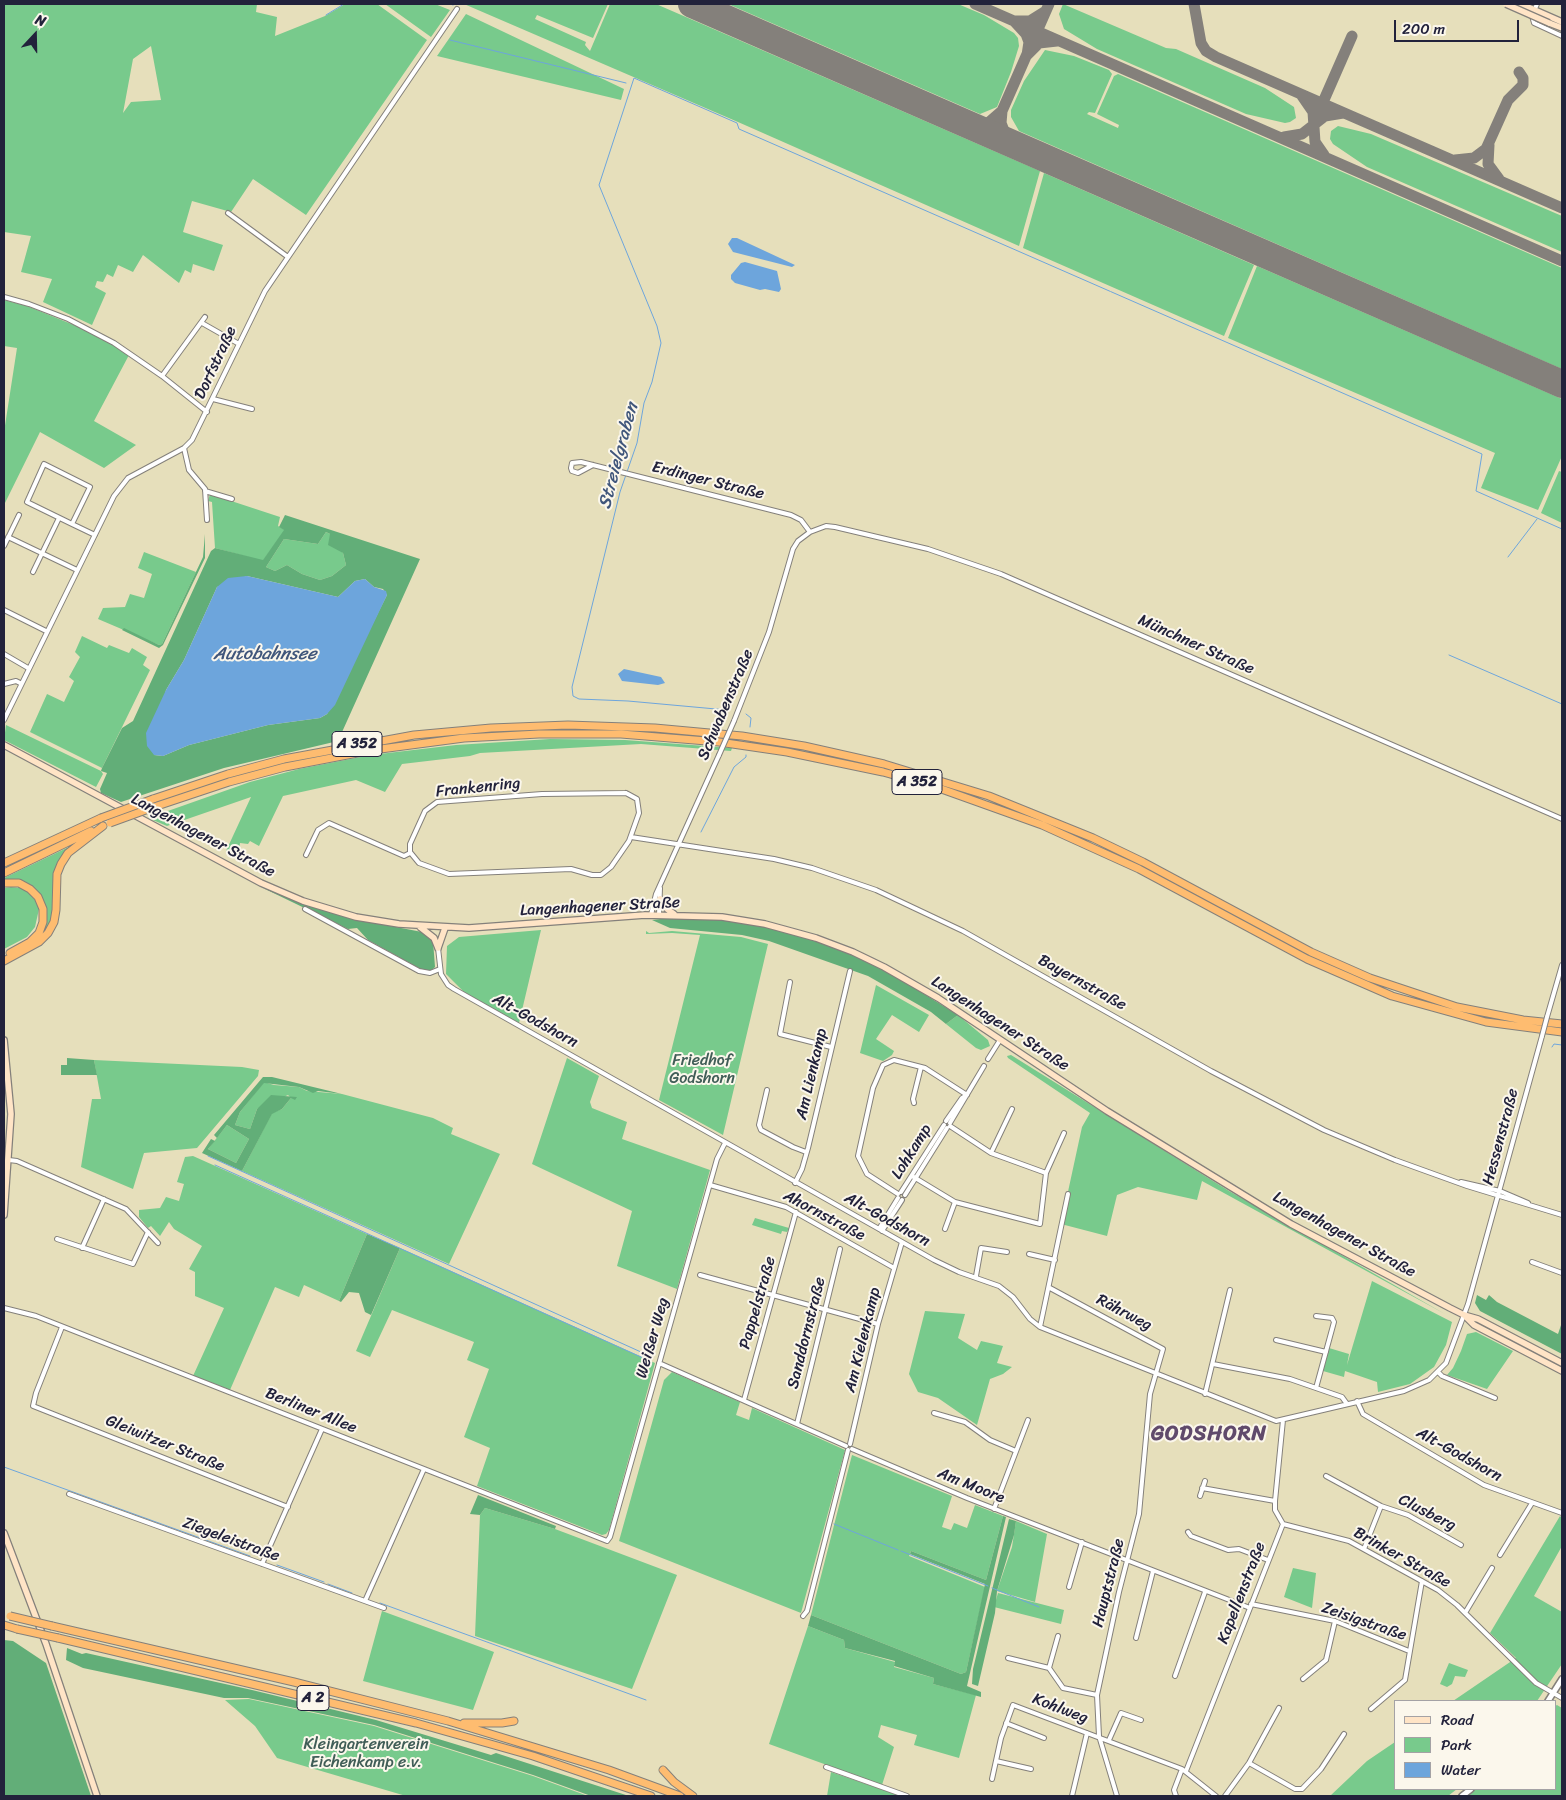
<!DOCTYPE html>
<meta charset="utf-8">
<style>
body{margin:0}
#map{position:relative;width:1566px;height:1800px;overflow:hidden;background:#e6dfbb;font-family:Sriracha,sans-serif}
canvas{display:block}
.frame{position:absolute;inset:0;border:5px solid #22223b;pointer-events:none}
.legend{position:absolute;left:1394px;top:1700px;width:162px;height:90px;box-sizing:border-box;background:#fbf7ec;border:1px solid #a4a2a5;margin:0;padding:6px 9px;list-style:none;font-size:15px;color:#22223b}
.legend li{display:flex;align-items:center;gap:10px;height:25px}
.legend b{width:25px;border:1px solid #a4a2a5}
.north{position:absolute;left:10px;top:10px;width:50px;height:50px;-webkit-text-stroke:4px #fbf7ec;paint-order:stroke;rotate:21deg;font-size:14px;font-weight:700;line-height:20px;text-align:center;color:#22223b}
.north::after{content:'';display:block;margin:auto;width:18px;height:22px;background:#22223b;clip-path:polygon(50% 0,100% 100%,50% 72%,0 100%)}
.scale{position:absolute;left:1394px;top:20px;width:125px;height:22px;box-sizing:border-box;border:2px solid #22223b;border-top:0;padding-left:6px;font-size:15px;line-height:18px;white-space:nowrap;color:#22223b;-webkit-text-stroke:4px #fbf7ec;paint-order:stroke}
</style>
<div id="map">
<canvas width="1566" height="1800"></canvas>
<div class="frame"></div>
<ul class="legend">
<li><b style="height:6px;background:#ffe4c6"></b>Road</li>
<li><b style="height:14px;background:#78ca8c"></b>Park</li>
<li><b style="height:14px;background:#6da5dc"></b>Water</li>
</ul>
<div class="north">N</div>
<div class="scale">200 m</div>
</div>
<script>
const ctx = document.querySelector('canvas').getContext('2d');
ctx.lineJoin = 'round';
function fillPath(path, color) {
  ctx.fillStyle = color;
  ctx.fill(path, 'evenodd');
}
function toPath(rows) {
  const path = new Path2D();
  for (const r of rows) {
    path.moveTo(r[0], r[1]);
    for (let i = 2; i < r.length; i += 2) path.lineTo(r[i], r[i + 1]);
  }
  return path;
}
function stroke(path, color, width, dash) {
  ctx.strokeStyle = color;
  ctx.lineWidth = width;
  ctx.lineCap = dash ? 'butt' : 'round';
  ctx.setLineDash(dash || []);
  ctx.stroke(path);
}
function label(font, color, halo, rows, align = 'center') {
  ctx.font = font + ' Sriracha,sans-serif';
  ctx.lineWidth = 4;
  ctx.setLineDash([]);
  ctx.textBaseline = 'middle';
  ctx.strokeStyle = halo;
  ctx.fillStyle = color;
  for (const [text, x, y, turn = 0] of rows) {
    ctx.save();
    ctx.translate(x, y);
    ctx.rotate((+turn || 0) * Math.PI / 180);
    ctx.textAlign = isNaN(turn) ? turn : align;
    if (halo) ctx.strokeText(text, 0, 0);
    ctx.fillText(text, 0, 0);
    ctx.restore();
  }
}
fillPath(toPath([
 [4,4,257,4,256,12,277,17,275,36,325,16,345,4,377,4,427,40,306,215,253,179,231,212,192,201,183,232,223,245,214,271,193,264,191,273,185,270,179,283,143,255,133,272,118,265,113,277,107,274,103,282,97,281,95,287,106,293,92,325,43,302,52,279,21,272,31,236,4,232],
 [151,46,161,100,131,102,123,113,133,59],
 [385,4,435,4,450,10,431,37],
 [464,4,608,4,593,38,537,15,535,19,586,42,585,45,590,51,610,4,656,4,1040,171,1019,246,738,122],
 [728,4,958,4,984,15,1014,33,1018,38,1019,46,1011,72,997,107,980,114],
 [1063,4,1166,48,1176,49,1265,88,1294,107,1296,118,1290,122,1285,123,1246,114,1097,49,1064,29,1059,14],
 [466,14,624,89,621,100,437,56],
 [1045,50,1074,56,1109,70,1112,74,1095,113,1089,112,1087,114,1118,128,1119,125,1097,114,1114,76,1118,74,1562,268,1562,369,1019,131,1011,117,1011,110,1024,81],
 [1338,126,1371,134,1562,216,1562,252,1367,167,1333,144,1330,139,1331,131],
 [1044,173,1254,265,1224,336,1023,248],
 [1257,266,1562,399,1562,456,1538,510,1481,488,1495,453,1228,338],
 [4,300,27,306,96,334,129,355,94,421,136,445,104,468,40,432,4,505,4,432,17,348,4,346],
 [1559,471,1562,472,1562,523,1541,513],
 [210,494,280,517,278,526,285,530,263,561,215,548,212,502,208,501],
 [326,532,330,534,343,553,346,565,332,576,320,580,302,574,287,565,275,571,266,567,284,539,318,544],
 [144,552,196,572,162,644,159,645,98,619,103,608,125,607,130,594,144,598,152,574,138,568],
 [82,636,107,648,109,645,129,653,132,648,147,657,143,665,150,670,102,768,30,732,47,694,64,702,74,681,69,677,80,657,75,652],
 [6,725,101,771,103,774,96,787,4,740],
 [550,739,625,740,732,748,731,751,641,744,480,753,470,756,402,764,385,792,356,780,283,796,259,846,250,841,248,844,240,843,239,850,234,848,231,853,226,851,251,797,167,826,148,818,250,782,299,769,371,755,456,745],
 [73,845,62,859,53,919,46,933,32,943,45,907,43,901,39,894,4,880,4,878],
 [11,887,20,888,28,892,35,900,39,909,35,927,27,937,4,949,4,888],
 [541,930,519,1023,467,995,446,974,447,946,459,937],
 [646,931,649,933,672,931,741,937,768,944,723,1135,659,1100,700,935,672,933,646,934],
 [876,985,929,1015,919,1032,892,1015,876,1039,894,1051,892,1055,883,1061,860,1053],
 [958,1015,988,1040,990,1046,981,1050,976,1048,946,1024],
 [1011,1055,1229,1191,1445,1314,1202,1181,1197,1200,1138,1187,1117,1195,1107,1236,1061,1224,1082,1127,1090,1113,1008,1058,1007,1056],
 [567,1058,599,1076,590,1102,592,1108,627,1122,622,1139,710,1170,677,1289,617,1266,632,1211,532,1164],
 [94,1060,242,1067,259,1070,258,1076,197,1148,144,1153,133,1189,81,1167,92,1099,101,1099],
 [264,1082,274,1085,299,1087,307,1091,342,1094,433,1118,453,1128,451,1134,500,1154,449,1264,242,1171,272,1113,282,1109,291,1098,288,1095,257,1109,250,1129,235,1125,240,1112],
 [227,1125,249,1139,236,1163,208,1149],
 [193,1156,367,1234,339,1301,304,1285,299,1297,275,1287,230,1390,193,1376,224,1308,195,1296,195,1272,189,1269,202,1246,174,1229,169,1222,160,1236,151,1226,148,1228,139,1217,139,1210,160,1208,166,1197,179,1201,184,1184,177,1182,185,1157],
 [755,1218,789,1228,787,1232,782,1231,781,1234,752,1225],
 [400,1248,655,1363,609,1530,606,1534,602,1535,477,1486,490,1448,464,1437,489,1369,467,1360,474,1342,392,1310,370,1357,356,1351],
 [1372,1281,1452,1322,1446,1345,1434,1367,1410,1384,1378,1392,1377,1382,1345,1371,1344,1377,1323,1371,1329,1348,1349,1354,1347,1365],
 [925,1311,965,1314,958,1338,977,1350,981,1341,1003,1346,997,1363,1012,1367,1003,1374,990,1379,977,1425,938,1398,918,1392,909,1374],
 [1476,1332,1513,1351,1487,1389,1447,1375,1453,1368,1461,1351,1467,1334],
 [672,1372,740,1402,736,1415,749,1420,752,1408,845,1450,801,1613,619,1541,664,1380],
 [852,1455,952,1496,942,1527,951,1530,954,1523,967,1528,975,1505,1003,1516,986,1580,911,1551,909,1556,985,1587,966,1672,961,1674,811,1615],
 [485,1508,555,1529,677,1575,632,1689,475,1636,480,1515],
 [1560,1516,1562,1518,1562,1546,1534,1596,1562,1612,1562,1664,1537,1701,1453,1701,1516,1658,1490,1633],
 [1016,1521,1047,1534,1035,1602,997,1591,1012,1547],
 [1293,1568,1316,1573,1312,1608,1284,1597],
 [998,1593,1064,1610,1061,1624,994,1607],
 [382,1611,494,1652,473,1710,363,1681],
 [808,1626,844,1640,845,1648,895,1662,894,1667,934,1678,933,1684,976,1695,959,1758,914,1745,917,1735,881,1725,878,1737,894,1747,882,1785,769,1744],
 [1449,1663,1468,1670,1465,1677,1455,1676,1452,1684,1447,1687,1440,1684],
 [249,1699,374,1726,533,1776,588,1796,406,1796,277,1758,255,1726,225,1700],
 [1557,1705,1562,1708,1562,1796,1472,1796,1469,1794,1476,1789,1555,1789,1555,1706],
 [1395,1742,1395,1789,1457,1789,1448,1796,1330,1796,1367,1761],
 [831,1772,898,1795,898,1796,827,1796]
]), '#78ca8c');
fillPath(toPath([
 [285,515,420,559,338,741,224,768,121,802,101,793,100,789,107,773,101,771,102,768,122,728,133,721,211,551,215,548,263,560,284,530,279,527],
 [326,532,330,534,328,545,343,553,346,565,332,576,320,580,302,574,287,565,275,571,266,567,284,539,318,544],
 [247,576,338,597,355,581,365,579,374,587,383,589,387,595,327,714,320,718,268,725,189,745,163,756,154,755,166,690,184,660,217,587],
 [205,534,205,558,163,645,159,648,122,630,124,628,159,645,162,644,203,557],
 [263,888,354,919,422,932,433,941,435,967,431,971,424,971,368,940,357,928,348,929],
 [677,917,721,919,764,926,816,940,882,968,958,1015,946,1024,931,1012,868,976,769,941,742,935,670,928,652,920],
 [67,1058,94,1060,97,1075,61,1075,61,1065,67,1065],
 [263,1077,272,1077,342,1094,318,1091,313,1093,299,1087,264,1083,240,1112,235,1125,250,1129,257,1109,271,1095,297,1097,295,1100,291,1098,282,1109,272,1114,242,1171,202,1153,211,1139,215,1141,208,1149,236,1163,249,1139,227,1125,217,1138,214,1135],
 [367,1234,400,1248,371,1315,365,1312,359,1293,349,1292,341,1302,339,1301],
 [1477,1295,1486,1300,1489,1295,1497,1302,1558,1334,1562,1322,1562,1354,1480,1311,1475,1303],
 [478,1495,556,1526,555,1529,485,1508,480,1515,470,1514],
 [1003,1516,1006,1517,967,1686,981,1692,981,1697,933,1684,934,1678,894,1666,895,1661,845,1648,844,1640,808,1626,811,1615,961,1674,966,1672,985,1584,910,1554,911,1551,986,1580],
 [1009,1519,1016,1521,1014,1535,997,1591,995,1613,978,1686,972,1684,973,1669],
 [4,1640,13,1641,46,1663,91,1796,4,1796],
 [67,1648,82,1654,86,1653,252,1690,376,1720,491,1755,496,1753,629,1796,591,1796,533,1775,374,1725,248,1698,224,1698,83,1668,66,1660]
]), '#62ae78');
fillPath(toPath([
 [732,238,737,238,795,265,792,267,733,252,728,244],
 [745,262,777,271,781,289,779,292,765,289,760,290,735,283,731,279,731,275,741,263],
 [247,576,338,597,355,581,365,579,374,587,386,591,387,595,335,705,327,714,320,718,268,725,189,745,163,756,154,755,147,746,146,733,166,690,184,660,217,587,228,578],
 [624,669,661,677,665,683,658,685,622,681,618,674]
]), '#6da5dc');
stroke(toPath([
 [450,4,453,5],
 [326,15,344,4],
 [450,40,626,83],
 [1508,557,1537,519],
 [1449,655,1562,704],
 [727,710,628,701,579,699,573,696,572,687,620,492,637,443,644,403,652,382,661,343,657,326,599,185,634,78,737,123,739,129,1482,454,1476,491,1562,529],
 [746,714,751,718,750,727],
 [701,832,734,767,746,757,746,755],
 [1552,1047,1554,1044,1562,1045],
 [208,1156,652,1357],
 [215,1165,650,1361],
 [4,1467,250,1556],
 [834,1524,898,1550],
 [901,1551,988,1586],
 [277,1565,324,1582],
 [328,1584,352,1593],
 [992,1588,1039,1607],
 [380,1603,646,1700]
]), '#6da5dc', 1);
stroke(toPath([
 [975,4,1562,261],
 [1194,4,1201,43,1206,51,1216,57,1562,208],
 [1046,11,1030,21,1014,21,1026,34,1029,42,1027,55,1039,43,1057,41],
 [1302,96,1313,112,1315,142,1324,155],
 [965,123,977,126,987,124,1002,111],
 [1313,125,1352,36],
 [1284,137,1302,134,1325,116,1343,113],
 [1489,145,1488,164,1499,179],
 [1023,148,1006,136,1001,123,1002,111,1049,4],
 [1455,160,1474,158,1486,149,1508,100,1523,85,1523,78,1519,72],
 [1557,382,1562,383]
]), '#84807b', 11);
stroke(toPath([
 [692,4,1562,384]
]), '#84807b', 28);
const minor = toPath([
 [1537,4,1532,16,1534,23,1562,36],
 [228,213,288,257],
 [4,297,29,304,68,319,114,343,162,376,207,412],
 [202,323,239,344],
 [162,376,205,317],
 [213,399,252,409],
 [184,448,189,470,205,489,207,520],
 [593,465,578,473,572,471,571,468,572,463,581,462,791,515,801,520,810,532],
 [205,491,232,499],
 [72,524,90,487,44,464,27,502,72,524,95,535],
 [8,537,77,570],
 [4,546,19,515],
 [33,572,59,518],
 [4,610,46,631],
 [4,654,28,668],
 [4,684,16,681,20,683],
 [4,720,114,496,128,478,184,448,192,440,265,291,457,9],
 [734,721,769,632,793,549,798,541,810,532,826,526,835,527,928,549,1001,574,1562,819],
 [626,793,637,799,639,813,629,841,611,867,601,875,592,875,571,869,449,874,419,863,410,852,410,844,425,811,437,802,542,794,626,793],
 [631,837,774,859,812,868,876,890,963,931,1211,1071,1324,1130,1395,1160,1467,1186,1562,1215],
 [306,855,318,830,329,823,404,856,410,853],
 [305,909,419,971,430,973,440,969],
 [651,915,656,894,719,755],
 [659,915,660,888],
 [438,948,441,974,448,985,454,989,934,1260,959,1272,999,1286,1013,1297,1030,1319,1040,1327,1276,1421,1404,1391,1429,1380,1446,1363,1468,1304,1542,1036],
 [790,982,780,1034,831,1047],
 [1547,1017,1562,965],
 [988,1059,1000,1040],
 [767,1090,759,1125,761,1130,793,1147,806,1152],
 [914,1103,913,1099,921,1067],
 [946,1121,962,1098,967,1095],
 [950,1123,984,1066],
 [991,1153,1012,1109],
 [9,1160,17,1161,126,1209,158,1243],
 [1046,1173,1064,1133],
 [912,1176,955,1202,1040,1224,1046,1173,991,1153,950,1126],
 [1461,1182,1500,1191,1528,1203],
 [795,1183,802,1169,808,1148,850,971],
 [710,1185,786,1207,894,1268],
 [901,1192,944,1125],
 [898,1194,867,1174,858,1156,873,1088,883,1065,894,1060,925,1068,967,1095],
 [905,1195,947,1128],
 [879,1229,898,1198],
 [945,1229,955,1202],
 [882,1231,902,1200],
 [57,1239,133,1264,148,1232],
 [82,1248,104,1199],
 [1029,1254,1055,1260],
 [1532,1262,1562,1273],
 [700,1275,878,1324],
 [976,1276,981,1248,1007,1252],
 [1050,1288,1163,1349,1150,1394,1139,1514,1119,1592,1097,1695,1099,1736,1117,1796],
 [4,1308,36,1316,607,1541,610,1537,717,1159,725,1143],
 [1316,1316,1332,1318,1334,1322,1316,1388],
 [62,1327,36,1393,33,1406,288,1507],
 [1040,1327,1068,1194],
 [1276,1340,1326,1352],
 [659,1363,846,1446],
 [1213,1364,1290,1379,1342,1397,1347,1404],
 [1438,1372,1442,1376,1495,1398],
 [1205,1394,1230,1290],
 [744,1400,796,1212],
 [1357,1401,1363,1414,1484,1485,1562,1513],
 [934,1413,965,1422,990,1440,1016,1451],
 [1283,1420,1275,1501,1275,1510,1283,1524],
 [797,1424,840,1249],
 [850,1444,878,1324,902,1242],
 [852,1449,967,1498,1250,1608],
 [1326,1476,1381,1506,1408,1515,1461,1545],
 [1202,1488,1275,1501],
 [69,1494,384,1608],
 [1200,1496,1205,1481],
 [994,1509,1028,1420],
 [1283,1524,1349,1541,1438,1590,1457,1605,1536,1683,1562,1698],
 [1188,1532,1191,1536,1228,1550,1239,1549,1268,1560],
 [1364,1549,1381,1506],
 [1500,1555,1532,1503],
 [262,1564,322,1429],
 [1069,1587,1082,1542],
 [365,1601,424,1469],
 [1251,1604,1335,1621,1409,1651],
 [1465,1613,1492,1568],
 [803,1616,807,1611,848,1450],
 [1136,1638,1153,1571],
 [1008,1658,1049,1668,1063,1688,1097,1695],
 [1049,1668,1058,1636],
 [1175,1676,1205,1592],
 [1303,1679,1326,1660,1335,1621],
 [1371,1709,1405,1680,1422,1581],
 [1006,1723,1044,1738],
 [1109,1740,1121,1713,1141,1720],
 [996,1761,1031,1769],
 [1249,1763,1295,1789,1302,1789,1321,1769,1344,1734],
 [826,1767,907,1796],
 [1186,1771,1283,1524],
 [992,1779,1001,1738,1013,1705,1182,1769,1216,1796],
 [1072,1796,1087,1733],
 [1176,1796,1174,1790,1182,1769],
 [1225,1796,1249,1763,1279,1708]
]);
const tertiary = toPath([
 [1548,1701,1562,1679],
 [1462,1796,1471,1789]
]);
const secondary = toPath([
 [1521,4,1562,22],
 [1549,23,1562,28],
 [4,745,261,883,303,901,356,917,399,924,469,928,645,915,722,917,765,924,816,938,853,952,884,967,938,998,1107,1111,1291,1224,1450,1308,1464,1315,1478,1319,1562,1363],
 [660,899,667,909,674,914],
 [420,927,434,938,438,948],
 [438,948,445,928],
 [4,1040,11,1114,4,1215],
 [1466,1317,1474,1325,1562,1371],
 [4,1533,46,1644,97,1796]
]);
const motorway = toPath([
 [153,799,228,774,284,759,414,735,491,728,568,725,655,728,742,736,804,746,884,764,989,796,1093,838,1143,862,1311,952,1370,978,1457,1007,1523,1020,1562,1024],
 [154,807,229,782,285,767,373,750,464,738,539,734,621,734,719,742,787,752,883,772,933,786,1042,825,1139,869,1307,959,1392,996,1486,1022,1562,1032],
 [4,863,101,818],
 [4,873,91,831],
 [4,883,19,883,30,889,38,897,43,909,43,922,39,933,30,942,10,953],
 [4,961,39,942,48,933,54,922,56,910,57,874,61,864,68,853,103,826],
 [4,1625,17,1629],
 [52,1626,294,1682,448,1721,609,1770,680,1796],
 [58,1638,416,1723,533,1756,651,1796],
 [464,1723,502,1723,514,1721],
 [663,1770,674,1782,693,1796]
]);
stroke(minor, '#84807b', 6);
stroke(tertiary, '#84807b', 8);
stroke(secondary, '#84807b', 8);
stroke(motorway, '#84807b', 9);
stroke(minor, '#fff', 4);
stroke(tertiary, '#fff', 5);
stroke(secondary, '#ffe4c6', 5.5);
stroke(motorway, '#febc70', 7);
const minorBridge = toPath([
 [719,755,734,721],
 [1542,1036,1547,1017]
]);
const secondaryBridge = toPath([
 [1506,4,1549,23]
]);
const motorwayBridge = toPath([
 [101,818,153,799],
 [110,823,154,807],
 [10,1616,52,1626],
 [17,1629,58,1638]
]);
stroke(minorBridge, '#84807b', 6, []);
stroke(secondaryBridge, '#84807b', 8, []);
stroke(motorwayBridge, '#84807b', 9, []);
stroke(minorBridge, '#fff', 4);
stroke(secondaryBridge, '#ffe4c6', 5.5);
stroke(motorwayBridge, '#febc70', 7);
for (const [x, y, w] of [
 [357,744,50],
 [917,782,50],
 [313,1698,32]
]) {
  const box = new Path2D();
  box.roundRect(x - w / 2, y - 12.5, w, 25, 4);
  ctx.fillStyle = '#fbf7ec';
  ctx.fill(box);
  stroke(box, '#22223b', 1);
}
label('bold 15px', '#22223b', null, [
 ["A 352",357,744],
 ["A 352",917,782],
 ["A 2",313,1698]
]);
label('16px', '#22223b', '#fbf7ec', [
 ["Dorfstraße",216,363,-65],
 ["Erdinger Straße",708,481,14],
 ["Münchner Straße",1196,645,24],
 ["Schwabenstraße",726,705,-67],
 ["Frankenring",478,788,-6],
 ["Langenhagener Straße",203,836,28],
 ["Langenhagener Straße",600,907,-3],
 ["Bayernstraße",1082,983,29],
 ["Alt-Godshorn",535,1021,29],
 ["Langenhagener Straße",1000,1024,33],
 ["Am Lienkamp",812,1074,-77],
 ["Hessenstraße",1501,1137,-75],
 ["Lohkamp",912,1152,-58],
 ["Ahornstraße",824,1216,28],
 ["Alt-Godshorn",887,1220,29],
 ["Langenhagener Straße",1344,1235,29],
 ["Pappelstraße",758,1303,-74],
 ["Rährweg",1124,1313,28],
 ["Sanddornstraße",807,1333,-76],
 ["Weißer Weg",653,1338,-74],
 ["Am Kielenkamp",863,1340,-76],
 ["Berliner Allee",311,1411,22],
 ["Gleiwitzer Straße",165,1444,22],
 ["Alt-Godshorn",1459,1455,29],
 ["Am Moore",971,1486,22],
 ["Clusberg",1427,1513,27],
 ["Ziegeleistraße",231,1540,20],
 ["Brinker Straße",1402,1558,29],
 ["Hauptstraße",1109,1583,-76],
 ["Kapellenstraße",1242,1593,-69],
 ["Zeisigstraße",1364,1622,19],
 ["Kohlweg",1060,1709,21]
]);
label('16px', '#405d57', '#fbf7ec', [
 ["Friedhof",702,1061],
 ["Godshorn",702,1079],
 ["Kleingartenverein",366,1745],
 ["Eichenkamp e.v.",366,1763]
]);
label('italic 18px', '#40567b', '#fbf7ec', [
 ["Streielgraben",619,456,-75],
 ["Autobahnsee",265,654]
]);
ctx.letterSpacing = '1px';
label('bold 21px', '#604a6b', '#fbf7ec', [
 ["GODSHORN",1209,1435]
]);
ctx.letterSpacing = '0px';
</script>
